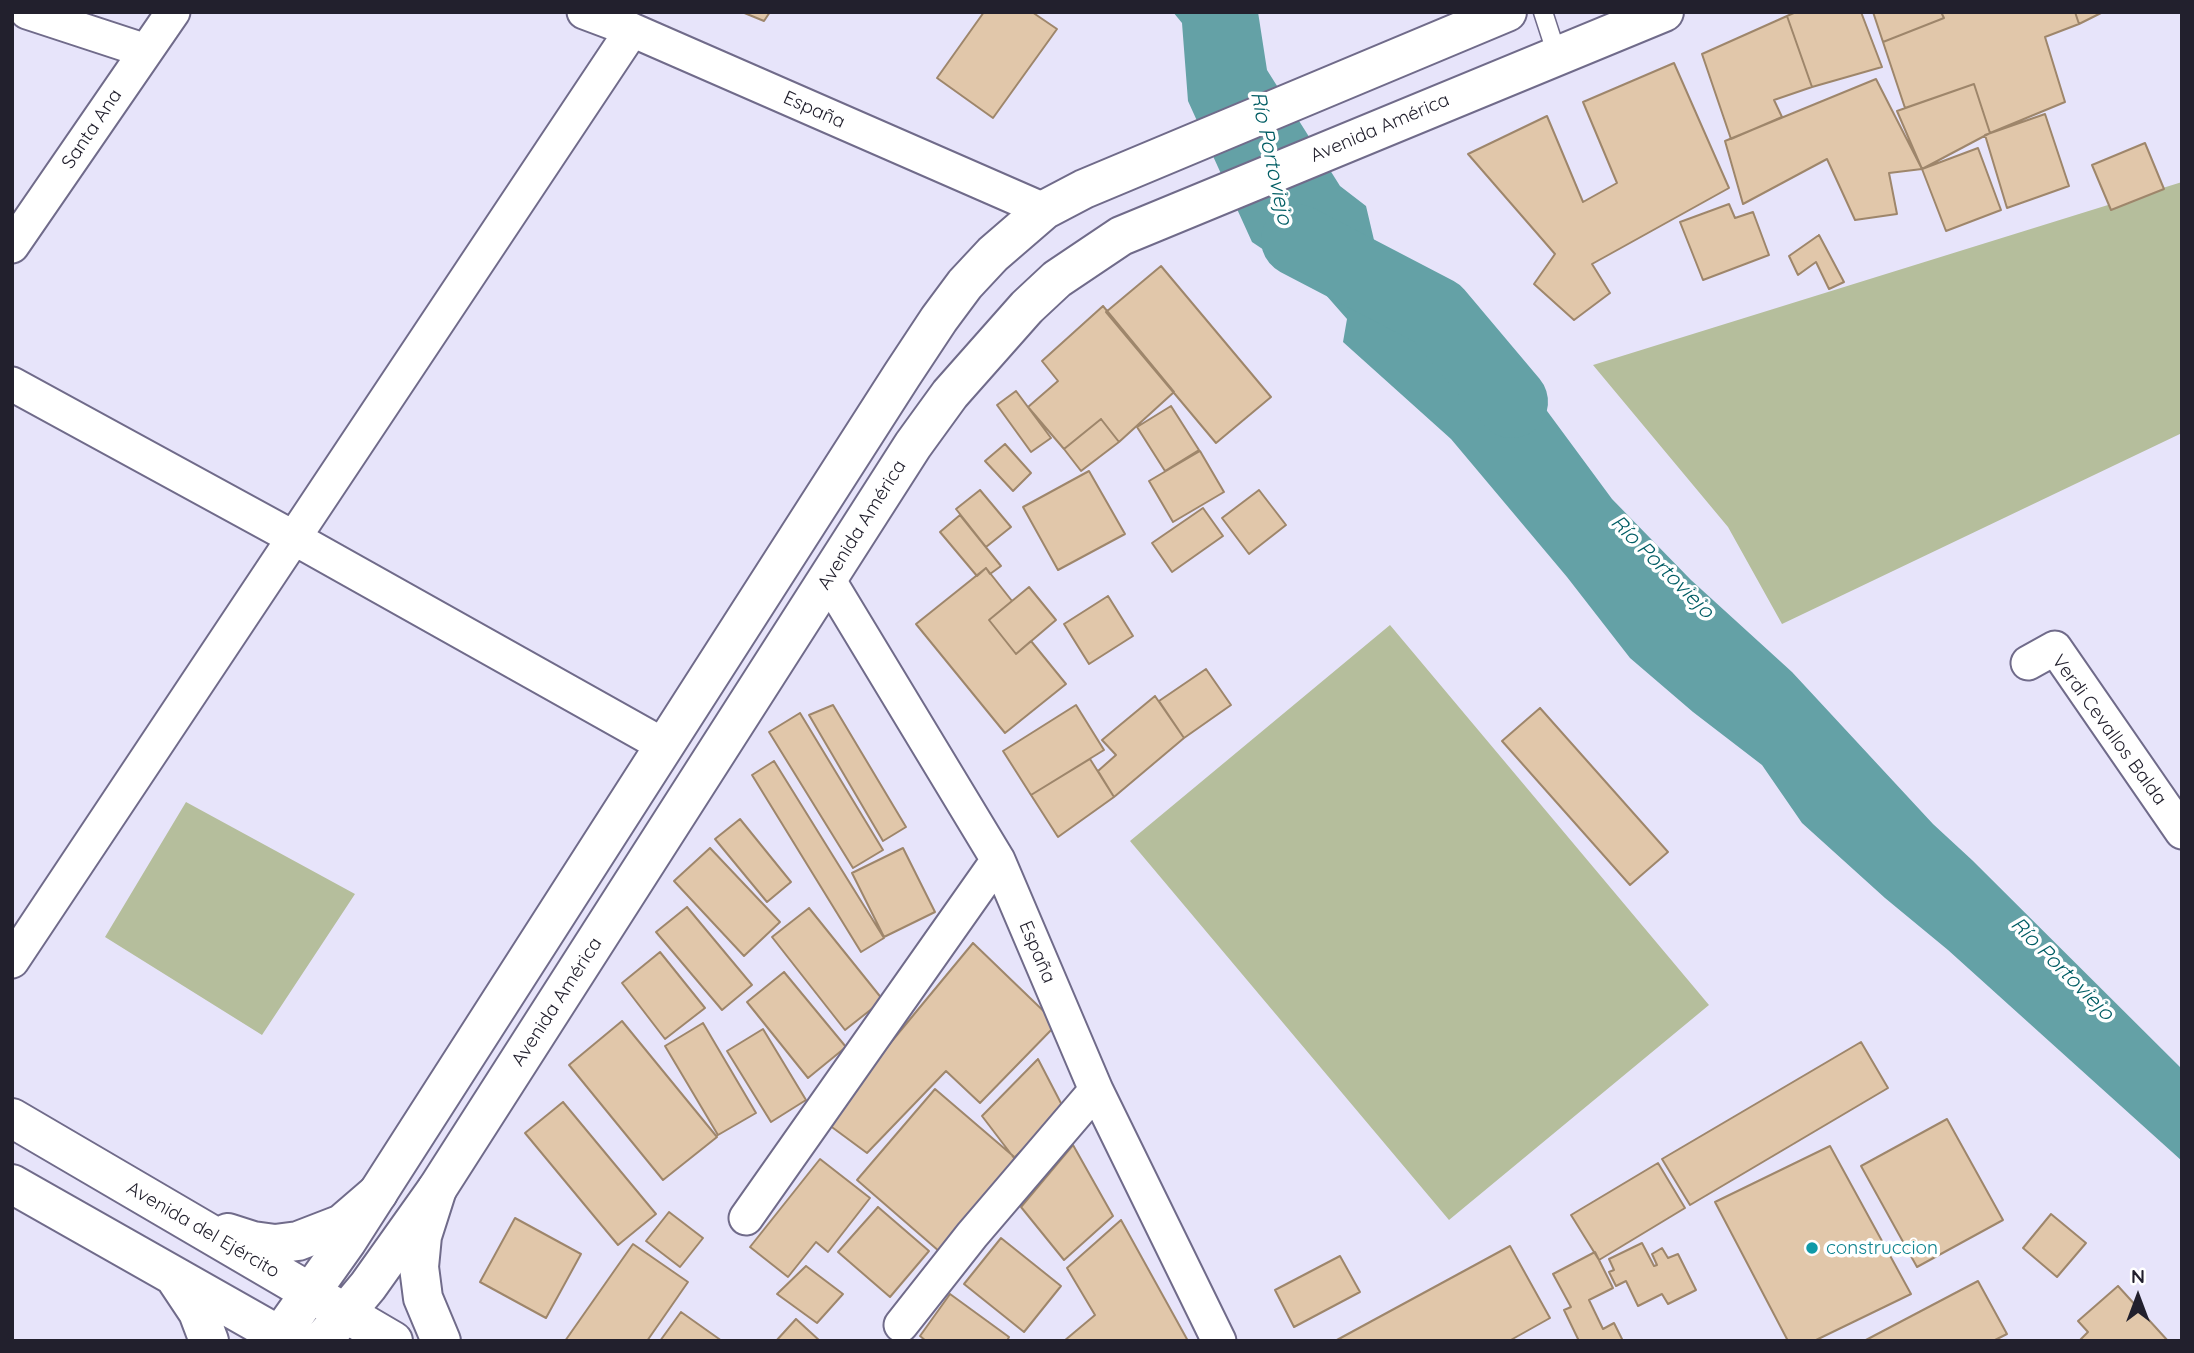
<!DOCTYPE html>
<meta charset="utf-8">
<style>
body{margin:0}
#map{position:relative;width:2194px;height:1353px;overflow:hidden;background:#e7e4fa;font-family:Quicksand,sans-serif}
canvas{display:block}
.frame{position:absolute;inset:0;border:14px solid #22202d;pointer-events:none}
.north{position:absolute;left:2103px;top:1262px;width:70px;height:70px;-webkit-text-stroke:5px #fff;paint-order:stroke;rotate:0deg;font-size:19px;font-weight:700;line-height:28px;text-align:center;color:#22202d}
.north::after{content:'';display:block;margin:auto;width:24px;height:32px;background:#22202d;clip-path:polygon(50% 0,100% 100%,50% 72%,0 100%)}
</style>
<div id="map">
<canvas width="2194" height="1353"></canvas>
<div class="frame"></div>
<div class="north">N</div>
</div>
<script>
const ctx = document.querySelector('canvas').getContext('2d');
ctx.lineJoin = 'round';
function fillPath(path, color) {
  ctx.fillStyle = color;
  ctx.fill(path, 'evenodd');
}
function toPath(rows) {
  const path = new Path2D();
  for (const r of rows) {
    path.moveTo(r[0], r[1]);
    for (let i = 2; i < r.length; i += 2) path.lineTo(r[i], r[i + 1]);
  }
  return path;
}
function stroke(path, color, width, dash) {
  ctx.strokeStyle = color;
  ctx.lineWidth = width;
  ctx.lineCap = dash ? 'butt' : 'round';
  ctx.setLineDash(dash || []);
  ctx.stroke(path);
}
function label(font, color, halo, rows, align = 'center') {
  ctx.font = font + ' Quicksand,sans-serif';
  ctx.lineWidth = 7;
  ctx.setLineDash([]);
  ctx.textBaseline = 'middle';
  ctx.strokeStyle = halo;
  ctx.fillStyle = color;
  for (const [text, x, y, turn = 0] of rows) {
    ctx.save();
    ctx.translate(x, y);
    ctx.rotate((+turn || 0) * Math.PI / 180);
    ctx.textAlign = isNaN(turn) ? turn : align;
    if (halo) ctx.strokeText(text, 0, 0);
    ctx.fillText(text, 0, 0);
    ctx.restore();
  }
}
fillPath(toPath([
 [2182,182,2182,433,1782,624,1728,527,1593,365],
 [1390,625,1709,1005,1449,1220,1130,841],
 [186,802,355,894,262,1035,105,937]
]), '#b5be9c');
fillPath(toPath([
 [1173,12,1258,12,1267,70,1340,186,1366,206,1374,240,1373,264,1394,306,1426,322,1488,331,1612,499,1691,580,1792,672,1933,824,1972,860,2182,1069,2182,1161,1948,950,1885,898,1802,823,1762,765,1693,712,1630,658,1567,577,1451,439,1343,342,1347,319,1318,286,1252,242,1188,101,1182,23]
]), '#64a1a6');
stroke(toPath([
 [1297,240,1437,313,1512,402]
]), '#64a1a6', 72);
const building = toPath([
 [742,12,770,12,764,21,742,12],
 [984,12,1032,12,1057,29,993,118,937,78,984,12],
 [1796,12,1861,12,1882,67,1812,87,1787,16,1796,12],
 [1873,12,1941,12,1944,18,1883,42,1873,12],
 [1941,12,2075,12,2079,24,2045,37,2065,102,1990,133,1974,84,1905,108,1883,42,1944,18,1941,12],
 [2075,12,2103,12,2079,24,2075,12],
 [1787,16,1812,87,1774,100,1782,117,1731,139,1702,54,1787,16],
 [1674,63,1729,188,1592,264,1610,293,1574,320,1534,284,1555,254,1468,154,1547,116,1583,202,1617,183,1583,102,1674,63],
 [1876,79,1922,169,1889,173,1897,214,1855,220,1827,159,1743,204,1725,141,1876,79],
 [1974,84,1990,133,1922,169,1897,111,1974,84],
 [2045,114,2069,186,2007,208,1985,135,2045,114],
 [2145,143,2164,189,2111,210,2092,165,2145,143],
 [1978,148,2001,210,1946,231,1922,169,1978,148],
 [1729,204,1735,218,1753,212,1769,255,1703,280,1680,222,1729,204],
 [1819,235,1844,282,1829,289,1816,262,1798,275,1789,256,1819,235],
 [1161,266,1271,397,1216,443,1106,312,1161,266],
 [1103,306,1174,392,1119,442,1101,419,1064,449,1028,407,1058,381,1042,361,1103,306],
 [1016,391,1051,438,1031,452,997,405,1016,391],
 [1171,406,1199,450,1165,471,1137,427,1171,406],
 [1101,419,1119,442,1081,471,1064,449,1101,419],
 [1005,444,1031,473,1013,491,985,461,1005,444],
 [1200,451,1224,492,1173,522,1149,481,1200,451],
 [1089,471,1125,534,1058,570,1023,507,1089,471],
 [980,490,1011,527,986,547,956,509,980,490],
 [1259,490,1286,525,1249,554,1222,518,1259,490],
 [1203,508,1223,536,1172,572,1152,543,1203,508],
 [960,515,1001,566,990,574,986,568,977,576,940,532,960,515],
 [986,568,1012,601,989,620,1016,654,1031,641,1066,684,1005,733,916,624,986,568],
 [1029,587,1056,620,1016,654,989,620,1029,587],
 [1108,596,1133,636,1089,664,1064,624,1108,596],
 [1206,669,1231,705,1184,738,1159,701,1206,669],
 [1155,696,1184,738,1114,797,1098,771,1116,755,1102,740,1155,696],
 [833,705,906,827,883,841,809,715,833,705],
 [1076,705,1104,750,1031,795,1003,751,1076,705],
 [1540,708,1668,852,1630,885,1502,741,1540,708],
 [800,713,883,850,853,868,769,732,800,713],
 [1090,759,1114,797,1058,837,1031,795,1090,759],
 [774,761,884,938,861,952,752,775,774,761],
 [740,819,791,882,767,902,715,839,740,819],
 [710,848,780,922,744,956,674,881,710,848],
 [903,848,935,912,884,937,852,873,903,848],
 [687,907,752,985,722,1010,656,932,687,907],
 [809,908,883,1000,845,1030,772,937,809,908],
 [973,943,1057,1024,980,1103,946,1071,867,1153,825,1122,973,943],
 [660,952,705,1008,665,1039,622,983,660,952],
 [784,972,846,1047,808,1078,747,1002,784,972],
 [622,1021,717,1137,663,1180,569,1065,622,1021],
 [703,1023,756,1113,718,1135,665,1046,703,1023],
 [763,1029,806,1100,771,1122,727,1051,763,1029],
 [1861,1042,1888,1088,1690,1205,1662,1159,1861,1042],
 [1038,1059,1064,1109,1014,1158,982,1116,1038,1059],
 [935,1089,1019,1161,940,1252,857,1180,935,1089],
 [563,1102,656,1214,618,1245,525,1133,563,1102],
 [1947,1119,2003,1220,1917,1267,1861,1166,1947,1119],
 [1073,1145,1113,1216,1064,1260,1021,1207,1073,1145],
 [1830,1146,1911,1294,1814,1341,1788,1341,1715,1202,1830,1146],
 [820,1159,870,1198,828,1252,816,1242,788,1277,750,1247,820,1159],
 [1658,1163,1685,1208,1599,1260,1571,1215,1658,1163],
 [878,1207,929,1251,890,1297,838,1252,878,1207],
 [669,1212,703,1238,680,1267,646,1241,669,1212],
 [2051,1214,2086,1243,2057,1277,2023,1248,2051,1214],
 [515,1218,581,1254,546,1318,480,1282,515,1218],
 [1121,1220,1188,1341,1064,1341,1095,1315,1067,1268,1121,1220],
 [1001,1238,1061,1286,1024,1332,964,1284,1001,1238],
 [1642,1243,1654,1266,1657,1265,1652,1254,1662,1248,1668,1258,1678,1254,1696,1290,1668,1304,1662,1294,1638,1306,1626,1281,1616,1286,1609,1272,1614,1270,1609,1259,1642,1243],
 [633,1244,688,1282,647,1341,565,1341,633,1244],
 [1510,1246,1550,1318,1509,1341,1335,1341,1510,1246],
 [1595,1252,1613,1288,1589,1300,1603,1329,1614,1323,1623,1341,1579,1341,1564,1310,1571,1307,1553,1274,1595,1252],
 [1340,1256,1360,1292,1294,1327,1275,1290,1340,1256],
 [806,1266,843,1294,817,1323,777,1294,806,1266],
 [1978,1281,2007,1334,1993,1341,1864,1341,1978,1281],
 [2118,1286,2168,1341,2079,1341,2088,1332,2078,1321,2118,1286],
 [950,1294,1009,1337,1007,1341,926,1341,920,1336,950,1294],
 [681,1312,722,1341,660,1341,681,1312],
 [796,1319,820,1341,776,1341,796,1319]
]);
fillPath(building, '#e1c7aa');
stroke(building, '#9e866b', 2);
const service = toPath([
 [1543,12,1557,55]
]);
const minor = toPath([
 [27,12,146,51],
 [584,12,632,30,1044,210],
 [12,246,173,12],
 [12,384,294,538,663,745],
 [828,579,998,860,1096,1090,1219,1341],
 [2028,663,2055,648,2182,832],
 [12,961,632,30],
 [746,1218,998,860],
 [901,1325,972,1235,1096,1090]
]);
const tertiary = toPath([
 [276,1341,347,1241,902,375,939,319,965,284,993,254,1044,210,1084,189,1507,12],
 [322,1341,368,1286,437,1189,913,445,950,394,1027,307,1057,279,1121,236,1664,12]
]);
const secondary = toPath([
 [12,1118,393,1341],
 [12,1184,289,1341],
 [437,1189,422,1236,419,1267,423,1298,441,1341],
 [228,1233,253,1241,275,1244,298,1241,342,1224,378,1193],
 [176,1279,198,1312,209,1341]
]);
stroke(service, '#706b8a', 21);
stroke(minor, '#706b8a', 37);
stroke(tertiary, '#706b8a', 42);
stroke(secondary, '#706b8a', 42);
stroke(service, '#fff', 18);
stroke(minor, '#fff', 33);
stroke(tertiary, '#fff', 38);
stroke(secondary, '#fff', 38);
for (const [x, y, r, color] of [
 [1812,1248,7,"#0f9aa8"]
]) {
  const dot = new Path2D();
  dot.arc(x, y, r, 0, 2 * Math.PI);
  ctx.fillStyle = color;
  ctx.fill(dot);
  stroke(dot, '#fff', 2.5);
}
label('19px', '#22202d', '#fff', [
 ["España",814,110,24],
 ["Avenida América",1380,128,-23],
 ["Santa Ana",92,129,-56],
 ["Avenida América",862,525,-58],
 ["Verdi Cevallos Balda",2109,730,54],
 ["España",1037,952,67],
 ["Avenida América",557,1002,-57],
 ["Avenida del Ejército",203,1230,30]
]);
label('19px', '#0d838f', '#fff', [
 ["construccion",1826,1248]
], 'left');
label('italic 21px', '#005d64', '#fff', [
 ["Río Portoviejo",1271,158,78],
 ["Río Portoviejo",1662,567,45],
 ["Río Portoviejo",2062,969,45]
]);
</script>
